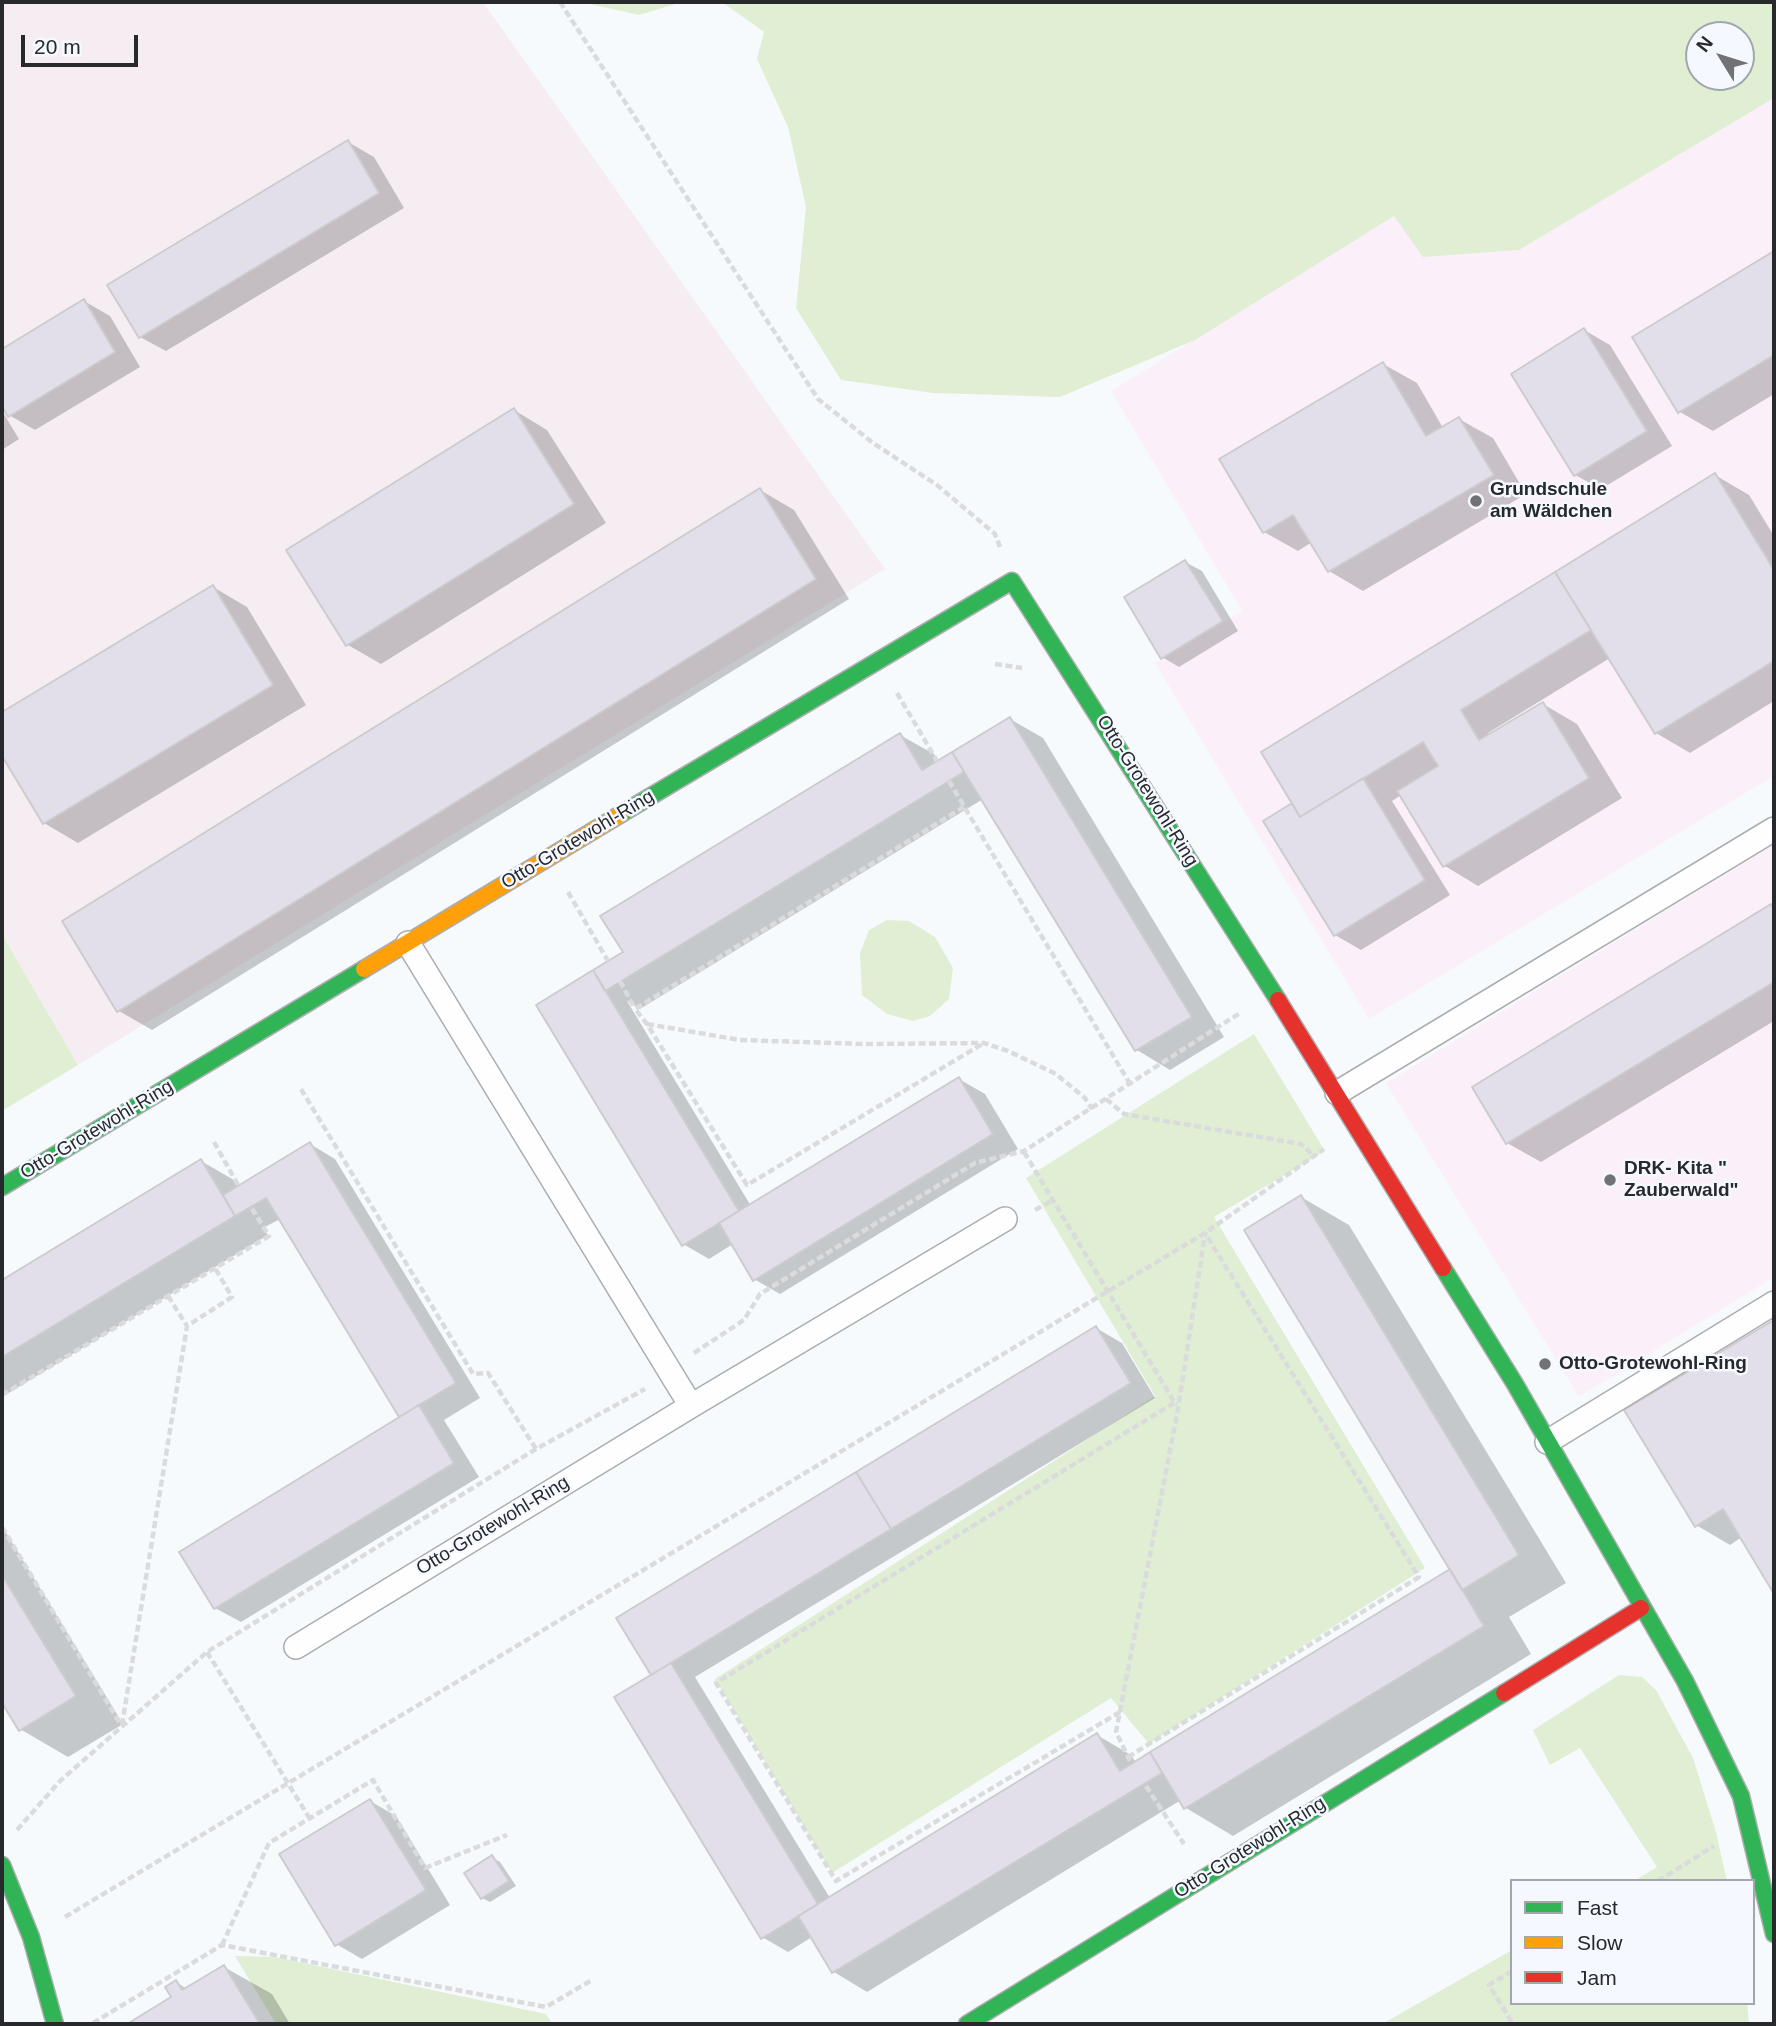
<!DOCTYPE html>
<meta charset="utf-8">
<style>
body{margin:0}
#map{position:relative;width:1776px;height:2026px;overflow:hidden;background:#f7fafd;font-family:Arial,sans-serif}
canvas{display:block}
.frame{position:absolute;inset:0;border:4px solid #27292c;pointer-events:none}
.legend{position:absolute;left:1510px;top:1879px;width:245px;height:126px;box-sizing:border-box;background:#f5f9ff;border:2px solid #a3a6ab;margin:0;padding:9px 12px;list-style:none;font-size:21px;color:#27292c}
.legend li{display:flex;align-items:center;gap:14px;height:35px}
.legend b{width:35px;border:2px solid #a3a6ab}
.north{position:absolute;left:1685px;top:21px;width:70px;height:70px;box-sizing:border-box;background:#f5f9ff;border:2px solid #a3a6ab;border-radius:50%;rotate:308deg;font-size:19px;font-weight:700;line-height:28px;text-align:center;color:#27292c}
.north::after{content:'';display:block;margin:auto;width:24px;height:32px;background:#707275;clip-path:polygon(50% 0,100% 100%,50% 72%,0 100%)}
.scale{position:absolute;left:21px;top:35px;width:117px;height:32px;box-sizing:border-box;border:4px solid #27292c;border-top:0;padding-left:9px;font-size:21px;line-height:24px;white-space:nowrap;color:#27292c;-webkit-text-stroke:5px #f5f9ff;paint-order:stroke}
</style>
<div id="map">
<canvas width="1776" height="2026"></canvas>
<div class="frame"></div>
<ul class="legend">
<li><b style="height:9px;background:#30b455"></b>Fast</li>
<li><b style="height:9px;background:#ff9f0a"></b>Slow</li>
<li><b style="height:9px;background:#e5322d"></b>Jam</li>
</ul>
<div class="north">N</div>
<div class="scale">20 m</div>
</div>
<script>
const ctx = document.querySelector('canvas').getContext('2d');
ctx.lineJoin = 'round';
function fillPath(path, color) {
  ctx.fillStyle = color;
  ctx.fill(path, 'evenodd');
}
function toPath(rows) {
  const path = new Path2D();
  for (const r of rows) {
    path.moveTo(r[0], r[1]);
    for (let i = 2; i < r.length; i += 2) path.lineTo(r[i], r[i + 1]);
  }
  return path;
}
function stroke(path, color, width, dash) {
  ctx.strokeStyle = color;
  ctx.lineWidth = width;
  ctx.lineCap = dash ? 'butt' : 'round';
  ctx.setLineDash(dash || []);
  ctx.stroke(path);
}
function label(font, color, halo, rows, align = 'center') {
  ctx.font = font + ' Arial,sans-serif';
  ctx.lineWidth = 5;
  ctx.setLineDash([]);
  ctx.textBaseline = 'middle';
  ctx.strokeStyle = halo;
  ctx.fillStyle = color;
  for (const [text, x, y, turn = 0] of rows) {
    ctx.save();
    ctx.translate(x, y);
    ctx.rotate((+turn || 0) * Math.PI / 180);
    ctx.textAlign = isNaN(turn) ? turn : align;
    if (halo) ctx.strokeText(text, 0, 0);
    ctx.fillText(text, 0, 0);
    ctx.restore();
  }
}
fillPath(toPath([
 [2,2,483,2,885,569,78,1065,2,934]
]), '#f6edf2');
fillPath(toPath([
 [1774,98,1774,776,1369,1019,1155,663,1242,611,1111,391,1394,216,1519,250],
 [1774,844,1774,1277,1579,1397,1386,1083]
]), '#fbf0f9');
fillPath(toPath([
 [581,2,682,2,639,15],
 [722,2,1774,2,1774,98,1519,250,1423,257,1394,216,1195,340,1060,397,933,393,841,380,796,308,806,207,788,127,757,59,764,32],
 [1699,35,1741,35,1741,77,1699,77],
 [887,920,909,921,935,937,953,968,949,999,930,1016,913,1021,887,1014,862,995,860,953,869,930],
 [2,934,78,1065,2,1111],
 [1254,1034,1325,1151,1214,1217,1425,1568,1149,1744,1111,1698,832,1873,715,1679,1155,1396,1026,1178],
 [1619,1675,1642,1677,1656,1690,1693,1758,1716,1832,1727,1881,1634,1881,1657,1867,1580,1748,1550,1765,1533,1730],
 [1512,1950,1512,2003,1747,2003,1749,2024,1382,2024],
 [235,1956,275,1957,546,2014,552,2024,276,2024]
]), '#e0eed4');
fillPath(toPath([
 [348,142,374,157,404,208,166,351,140,337],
 [1774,253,1774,394,1713,431,1680,412,1635,338],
 [84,301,110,316,140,367,35,430,9,415,2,403,2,351],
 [1584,330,1610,345,1672,446,1601,489,1575,475],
 [1383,364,1417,383,1443,428,1459,419,1493,438,1526,494,1363,591,1329,571,1312,542,1298,551,1264,532],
 [514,410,547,430,606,523,381,664,348,645,289,551],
 [2,411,19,439,2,450],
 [1715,475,1749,495,1774,536,1774,701,1690,753,1656,733,1610,658,1488,733,1490,736,1543,704,1577,724,1622,798,1478,886,1445,866,1401,795,1392,801,1450,895,1361,950,1335,935,1294,804],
 [760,490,794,510,849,599,152,1030,119,1011],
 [1185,562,1202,571,1238,631,1179,667,1162,657],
 [213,587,247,607,306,705,78,843,44,823,2,753,2,714],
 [1010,719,1043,738,1224,1037,1170,1070,1137,1050,983,799,640,1009,627,1001,751,1206,959,1079,985,1094,1018,1149,780,1294,754,1279,733,1244,709,1259,683,1244,538,1005,625,953,900,735,934,754,938,762],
 [1771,906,1774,908,1774,1021,1541,1162,1507,1143],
 [310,1144,335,1159,480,1398,444,1420,479,1477,241,1622,215,1608,401,1418,280,1219,263,1228,268,1235,2,1397,2,1282,201,1161,234,1180,239,1187],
 [1301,1197,1349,1225,1566,1583,1509,1617,1531,1654,1233,1836,1186,1808,1181,1800,867,1992,834,1972,812,1937,788,1952,762,1937,653,1676,619,1619,1096,1328,1122,1343,1155,1398,695,1677,830,1898,1097,1735,1131,1755,1136,1763,1452,1570],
 [1774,1322,1774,1591,1742,1537,1730,1545,1696,1525,1627,1411],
 [2,1526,123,1724,68,1757,20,1729,2,1699],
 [370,1801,396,1816,450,1905,362,1959,336,1944],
 [492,1857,500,1862,516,1886,490,1902,482,1898],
 [224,1967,272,1994,290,2024,131,2024,174,1997,176,1982,187,1989]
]), '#0003');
const building = toPath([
 [348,140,379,193,139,338,107,285,348,140],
 [1774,251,1774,355,1678,413,1632,337,1774,251],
 [84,299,115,352,8,417,2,406,2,349,84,299],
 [1584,328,1647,431,1574,476,1511,374,1584,328],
 [1383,362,1426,436,1459,417,1494,475,1328,572,1293,515,1263,533,1219,459,1383,362],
 [514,408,574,504,346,646,286,550,514,408],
 [1715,473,1774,570,1774,661,1655,734,1555,572,1715,473],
 [760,488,816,579,117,1012,62,921,760,488],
 [1185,560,1223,621,1161,659,1124,597,1185,560],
 [1555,572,1591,630,1461,710,1479,740,1543,702,1589,778,1443,867,1397,791,1438,766,1423,742,1300,817,1261,752,1555,572],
 [213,585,273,685,43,824,2,756,2,712,213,585],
 [1010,717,1192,1017,1135,1051,952,752,1010,717],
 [900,733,922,770,952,752,964,772,605,991,593,970,623,952,600,916,900,733],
 [1363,778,1425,880,1334,936,1263,821,1292,803,1300,817,1363,778],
 [1771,904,1774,909,1774,982,1506,1144,1472,1087,1771,904],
 [593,970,739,1211,682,1246,536,1005,593,970],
 [959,1077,993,1134,753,1281,719,1223,959,1077],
 [310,1142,456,1383,399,1417,266,1198,235,1216,223,1195,310,1142],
 [201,1159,235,1216,2,1357,2,1280,201,1159],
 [1301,1195,1519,1555,1462,1590,1244,1230,1301,1195],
 [1774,1320,1774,1594,1723,1509,1695,1527,1624,1410,1774,1320],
 [1096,1326,1131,1383,891,1529,856,1472,1096,1326],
 [419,1405,454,1463,214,1609,179,1552,419,1405],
 [856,1472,891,1529,651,1675,616,1618,856,1472],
 [1450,1569,1484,1626,1184,1809,1150,1752,1450,1569],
 [2,1575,76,1696,19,1731,2,1703,2,1575],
 [671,1663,818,1904,761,1939,614,1697,671,1663],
 [1097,1733,1120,1771,1150,1752,1162,1773,832,1973,798,1916,1097,1733],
 [370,1799,426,1890,335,1946,279,1854,370,1799],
 [492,1855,509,1881,481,1899,464,1873,492,1855],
 [224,1965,260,2024,127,2024,171,1997,165,1987,176,1980,182,1990,224,1965]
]);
fillPath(building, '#e3dfea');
stroke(building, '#cccccf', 2);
const lane = toPath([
 [408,943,691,1406],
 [1337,1093,1774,829],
 [1547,1442,1774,1303],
 [296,1647,691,1406,1005,1219]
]);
const fast = toPath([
 [621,814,1012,581,1278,1000],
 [2,1187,364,969],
 [1443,1268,1515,1384,1685,1681,1741,1796,1774,1934],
 [2,1865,31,1937,55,2024],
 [967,2024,1504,1693]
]);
const slow = toPath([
 [364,969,621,814]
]);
const jam = toPath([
 [1278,1000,1443,1268],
 [1504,1693,1641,1608]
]);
stroke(lane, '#abadaf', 26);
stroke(fast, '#abadaf', 19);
stroke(slow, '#abadaf', 19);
stroke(jam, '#abadaf', 19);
stroke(toPath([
 [560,2,818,399,873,443,937,485,995,534,1000,547],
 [995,664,1022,668],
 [897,693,937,761],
 [949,781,1130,1084],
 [964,807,635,1009,647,1024,747,1185,984,1043],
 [568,892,608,961],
 [620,981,635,1009],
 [647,1024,740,1040,865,1044,984,1043,1008,1051,1056,1074,1085,1098,1092,1109],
 [301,1089,473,1374,488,1373,536,1449],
 [1106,1099,1124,1114,1301,1144,1313,1155],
 [214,1142,238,1185],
 [1024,1152,1176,1405],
 [1035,1210,1053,1200],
 [168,1296,187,1326],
 [694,1353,744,1320,760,1294,975,1163,1024,1151,1240,1013],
 [2,1395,269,1236,251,1207],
 [2,1527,121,1725],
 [207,1652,310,1819],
 [1120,1712,836,1881,716,1683,1174,1403],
 [122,1725,187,1326,232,1297,215,1268],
 [1128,1757,1419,1577,1205,1233],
 [1130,1761,1116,1732,1178,1409,1205,1234],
 [1146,1786,1184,1844],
 [17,1830,60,1781,207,1652,536,1449,645,1389],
 [1658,1881,1714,1846],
 [65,1917,1205,1233,1324,1149],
 [222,1945,269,1843,373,1780,425,1868,507,1835],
 [1512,1971,1489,1985,1513,2024],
 [93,2023,222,1945,546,2007,592,1980]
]), '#dadbdc', 4.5, [7, 3.5]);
stroke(lane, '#fefeff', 23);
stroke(fast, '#30b455', 16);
stroke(slow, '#ff9f0a', 16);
stroke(jam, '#e5322d', 16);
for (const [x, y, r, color] of [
 [1476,501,7,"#707275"],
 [1610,1180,7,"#707275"],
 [1545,1364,7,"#707275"]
]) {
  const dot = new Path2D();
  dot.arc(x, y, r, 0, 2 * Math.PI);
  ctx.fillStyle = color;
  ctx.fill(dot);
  stroke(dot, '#f5f9ff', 2.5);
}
label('bold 19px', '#27292c', '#f5f9ff', [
 ["Grundschule",1490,490],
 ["am Wäldchen",1490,512],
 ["DRK- Kita \"",1624,1169],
 ["Zauberwald\"",1624,1191],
 ["Otto-Grotewohl-Ring",1559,1364]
], 'left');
label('19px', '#27292c', '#f5f9ff', [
 ["Otto-Grotewohl-Ring",1147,791,58],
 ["Otto-Grotewohl-Ring",578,840,-31],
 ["Otto-Grotewohl-Ring",97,1130,-31],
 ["Otto-Grotewohl-Ring",493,1526,-31],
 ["Otto-Grotewohl-Ring",1250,1848,-32]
]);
</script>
